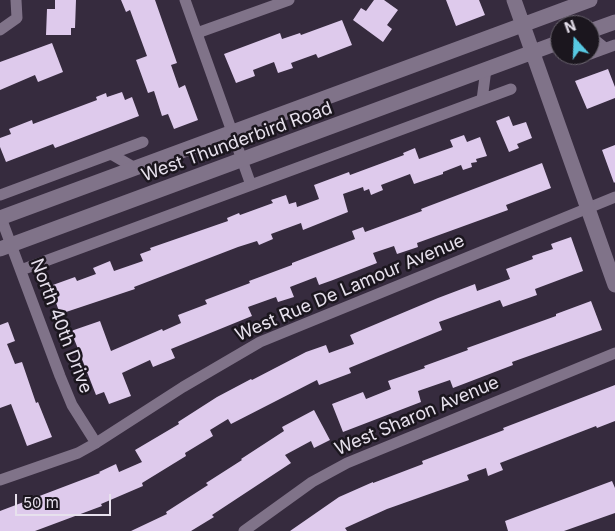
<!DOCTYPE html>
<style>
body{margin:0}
#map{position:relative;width:615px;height:531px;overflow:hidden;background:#362b3e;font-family:Inter,sans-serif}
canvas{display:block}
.north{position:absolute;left:550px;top:15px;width:50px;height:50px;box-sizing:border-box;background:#1b161e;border:1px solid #6d6771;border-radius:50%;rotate:340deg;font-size:14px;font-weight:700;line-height:20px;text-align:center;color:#e7e1ed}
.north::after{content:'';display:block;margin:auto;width:18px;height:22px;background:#57c9e2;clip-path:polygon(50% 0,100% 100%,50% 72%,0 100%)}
.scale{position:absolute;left:15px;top:494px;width:96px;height:22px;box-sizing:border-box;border:2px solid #e7e1ed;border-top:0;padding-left:6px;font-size:15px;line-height:18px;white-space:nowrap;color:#e7e1ed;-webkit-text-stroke:4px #1b161e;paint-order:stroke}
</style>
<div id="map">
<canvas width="615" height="531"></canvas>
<div class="north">N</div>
<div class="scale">50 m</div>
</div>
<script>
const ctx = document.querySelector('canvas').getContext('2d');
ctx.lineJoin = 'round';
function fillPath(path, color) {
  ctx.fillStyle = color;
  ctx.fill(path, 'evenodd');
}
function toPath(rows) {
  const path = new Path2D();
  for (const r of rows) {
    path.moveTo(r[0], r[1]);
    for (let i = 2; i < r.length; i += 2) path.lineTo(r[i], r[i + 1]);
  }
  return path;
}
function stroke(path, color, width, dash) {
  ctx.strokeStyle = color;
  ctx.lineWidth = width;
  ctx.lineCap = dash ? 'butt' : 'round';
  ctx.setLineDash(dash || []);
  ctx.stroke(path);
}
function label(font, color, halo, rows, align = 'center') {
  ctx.font = font + ' Inter,sans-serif';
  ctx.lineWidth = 5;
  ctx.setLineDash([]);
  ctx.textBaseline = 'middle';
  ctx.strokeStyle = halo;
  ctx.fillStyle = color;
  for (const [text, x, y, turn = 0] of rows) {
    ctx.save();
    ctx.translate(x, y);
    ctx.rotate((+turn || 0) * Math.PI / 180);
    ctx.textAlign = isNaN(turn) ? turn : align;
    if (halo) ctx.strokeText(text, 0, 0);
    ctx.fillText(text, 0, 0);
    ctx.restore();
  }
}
fillPath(toPath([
 [55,0,76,0,75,28,71,28,71,35,46,35,47,9,55,9],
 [121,0,155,0,177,63,171,65,179,88,185,85,198,120,174,129,168,114,162,116,154,91,148,93,136,60,147,56,130,10,126,12],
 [374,0,384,0,398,10,387,25,392,29,383,42,353,20,361,8,366,11],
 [446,0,479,0,485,15,456,26],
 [342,20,352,45,318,58,316,54,291,63,293,68,278,73,274,62,253,70,255,76,236,83,224,54,280,33,282,39,300,33,301,35],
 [52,43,63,72,38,82,35,75,0,90,0,62],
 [608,69,615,87,615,98,587,109,575,81],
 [122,92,125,100,132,97,139,116,55,148,53,144,6,162,0,147,0,138,11,134,9,129,32,120,33,124,97,100,96,97,106,93,107,97],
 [509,116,513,126,526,122,532,138,517,144,519,148,509,152,496,121],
 [464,135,467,142,480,137,487,156,476,159,477,162,471,163,472,167,463,170,461,165,443,172,443,174,414,184,410,174,381,185,383,190,371,195,369,189,364,191,363,187,343,194,348,212,303,230,301,223,271,234,273,239,259,245,257,241,238,247,134,287,135,289,60,314,50,286,75,277,77,281,96,274,93,268,110,261,114,271,143,261,140,254,151,250,150,248,228,221,227,218,239,213,240,215,273,203,271,200,286,195,289,204,296,202,297,207,319,199,314,185,349,172,350,175,404,155,403,153,415,148,419,159,453,147,450,140],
 [615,145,615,182,614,183,602,150],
 [542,163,551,188,506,205,508,210,417,243,418,247,397,254,394,246,373,253,377,263,333,280,319,285,316,277,290,287,294,297,278,302,276,297,248,307,252,316,171,349,175,358,153,367,150,360,122,373,131,396,109,404,104,392,96,395,71,331,100,321,111,351,162,329,163,331,181,323,178,315,207,304,205,300,250,283,249,281,292,265,292,263,355,239,352,231,363,227,365,232,422,211,421,209],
 [571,237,583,271,535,289,537,295,503,307,500,300,439,322,442,330,349,368,351,373,319,385,317,380,231,424,228,419,210,430,213,436,185,453,186,456,142,483,143,486,101,504,102,506,35,531,0,531,0,511,100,473,99,472,116,464,119,472,142,462,135,450,179,424,178,422,217,397,251,379,252,380,306,352,326,345,329,353,354,344,350,335,438,298,475,284,477,291,510,279,506,269,533,259,532,256,553,249,551,244],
 [591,301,602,330,512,362,513,365,453,388,450,380,418,391,421,402,343,432,332,404,363,392,366,399,391,389,388,381,425,368,424,366,468,350,467,348,556,316,556,314],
 [8,322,15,341,7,344,15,364,22,362,36,403,38,402,52,437,27,446,11,404,0,408,0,325],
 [615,385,615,421,597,428,596,426,500,463,503,470,488,476,486,468,467,475,469,480,387,509,345,528,347,531,290,531,339,497,373,482,373,483,423,464,422,461,504,430,503,428],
 [314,410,330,440,314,448,311,441,285,455,291,463,212,515,214,517,191,531,131,531,167,514,166,512,208,485,206,483,242,460,241,459,284,431,282,427],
 [612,481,615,488,615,513,564,531,508,531,505,521]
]), '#decaec');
stroke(toPath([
 [185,0,251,185],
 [0,30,17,18,16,0],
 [197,33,289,0],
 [590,36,605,48],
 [590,54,615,45],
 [482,100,486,69],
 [111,154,135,168],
 [0,195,143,142],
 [1,218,60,376,72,405,96,443],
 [21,270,511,89],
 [0,480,78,453,96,443,183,387,260,342,615,197],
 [244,531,312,482,347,463,615,353]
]), '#807389', 11);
stroke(toPath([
 [514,0,615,285],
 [590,31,615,22],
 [0,218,590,0],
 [0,249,560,42]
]), '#807389', 15);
label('18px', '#e7e1ed', '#1b161e', [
 ["West Thunderbird Road",237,142,-20],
 ["West Rue De Lamour Avenue",350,288,-23],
 ["North 40th Drive",61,326,69],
 ["West Sharon Avenue",417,416,-23]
]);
</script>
